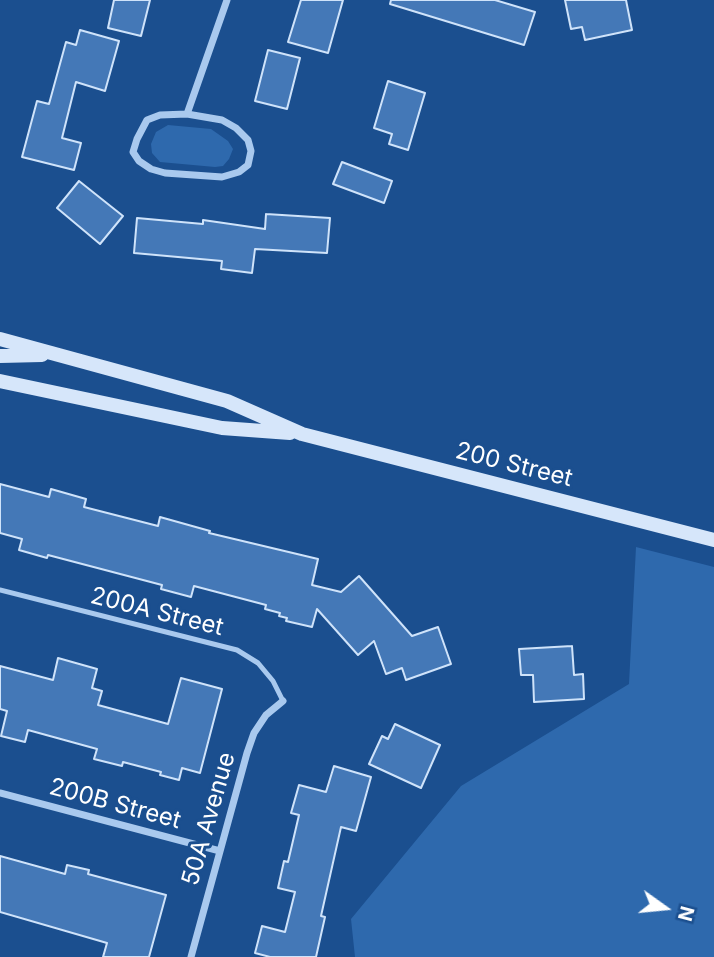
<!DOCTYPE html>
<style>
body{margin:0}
#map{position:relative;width:714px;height:957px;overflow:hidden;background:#1b4f8f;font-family:Inter,sans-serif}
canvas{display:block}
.north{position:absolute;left:630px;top:873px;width:70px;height:70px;-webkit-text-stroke:5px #1b4f8f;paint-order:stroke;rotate:105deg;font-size:19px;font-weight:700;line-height:28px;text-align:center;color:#fff}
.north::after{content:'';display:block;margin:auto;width:24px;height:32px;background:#fff;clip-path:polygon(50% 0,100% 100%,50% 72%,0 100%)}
</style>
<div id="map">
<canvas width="714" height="957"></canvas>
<div class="north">N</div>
</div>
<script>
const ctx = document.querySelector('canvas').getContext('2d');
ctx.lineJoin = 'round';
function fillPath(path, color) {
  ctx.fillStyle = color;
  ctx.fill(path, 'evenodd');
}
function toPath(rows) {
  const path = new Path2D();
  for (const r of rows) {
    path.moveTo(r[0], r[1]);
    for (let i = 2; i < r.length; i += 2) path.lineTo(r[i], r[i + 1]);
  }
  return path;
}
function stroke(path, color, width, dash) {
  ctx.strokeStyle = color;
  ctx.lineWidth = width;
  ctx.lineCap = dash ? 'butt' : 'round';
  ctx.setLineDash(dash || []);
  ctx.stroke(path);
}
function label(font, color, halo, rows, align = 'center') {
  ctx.font = font + ' Inter,sans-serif';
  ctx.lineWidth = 6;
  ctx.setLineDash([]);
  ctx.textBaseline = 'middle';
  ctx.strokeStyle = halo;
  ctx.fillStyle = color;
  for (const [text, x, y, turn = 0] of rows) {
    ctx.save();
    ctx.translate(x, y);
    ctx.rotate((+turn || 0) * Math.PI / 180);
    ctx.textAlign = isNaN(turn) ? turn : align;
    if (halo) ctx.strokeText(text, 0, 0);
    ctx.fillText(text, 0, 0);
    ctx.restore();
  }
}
fillPath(toPath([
 [168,125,211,129,228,141,233,149,229,159,223,166,215,167,160,162,152,153,151,144,156,132],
 [636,547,714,567,714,957,355,957,351,919,461,786,629,684]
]), '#2e69ad');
const building = toPath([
 [114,0,150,0,141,36,108,28,114,0],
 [301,0,343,0,328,53,288,42,301,0],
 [391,0,495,0,535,12,524,45,390,4,391,0],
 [565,0,626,0,632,30,585,40,582,27,571,29,565,0],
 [80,30,119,41,105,91,76,82,62,138,81,143,74,170,22,157,37,101,49,104,66,42,76,45,80,30],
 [268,50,300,58,287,109,255,101,268,50],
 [388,81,425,93,408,150,389,144,392,134,374,128,388,81],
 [342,162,392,181,384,203,333,184,342,162],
 [79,181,123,216,100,244,57,208,79,181],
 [266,214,330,218,327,253,255,249,252,273,221,269,222,261,134,253,137,218,203,224,203,220,265,229,266,214],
 [0,484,49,497,51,489,86,499,84,507,158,526,160,517,210,531,209,533,318,559,312,585,341,592,359,576,412,636,438,627,451,664,406,680,402,668,386,674,374,641,358,655,317,609,312,627,286,621,287,618,279,616,280,613,265,609,266,605,194,586,191,597,161,589,162,585,48,555,47,558,19,550,22,539,0,533,0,484],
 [572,646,574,675,583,674,584,699,534,702,533,675,521,675,519,649,572,646],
 [58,658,97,669,92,688,102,691,98,705,168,724,181,678,222,689,200,773,182,768,179,780,160,775,161,772,123,762,122,766,94,759,97,749,28,730,25,742,1,736,7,711,0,709,0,666,53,680,58,658],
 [395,724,440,745,421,788,369,764,382,736,388,739,395,724],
 [334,766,371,777,356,831,341,827,321,916,325,917,316,957,270,957,255,953,262,926,285,932,295,892,278,888,284,861,288,862,299,815,291,813,299,785,326,792,334,766],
 [0,856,65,874,67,865,89,870,88,874,166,895,149,957,103,957,107,943,0,912,0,856]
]);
fillPath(building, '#4478b7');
stroke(building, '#cfe3fa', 2);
stroke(toPath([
 [0,590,237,650,258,663,273,681,283,701]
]), '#a9c9ee', 5);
stroke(toPath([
 [187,114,222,120,236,128,248,140,251,151,248,165,239,172,222,177,165,173,151,169,139,161,133,152,137,139,147,120,160,115,187,114],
 [187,114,227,0],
 [0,793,220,851],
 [191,957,247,753,254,733,266,715,283,701]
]), '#a9c9ee', 7);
stroke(toPath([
 [0,339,227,401,302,434,714,540],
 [0,356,42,355],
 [0,381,222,428,290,433]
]), '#d6e6fa', 14);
label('24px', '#fff', '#1b4f8f', [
 ["200 Street",514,465,14],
 ["200A Street",157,612,14],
 ["200B Street",115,804,15],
 ["50A Avenue",209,819,-74]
]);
</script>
